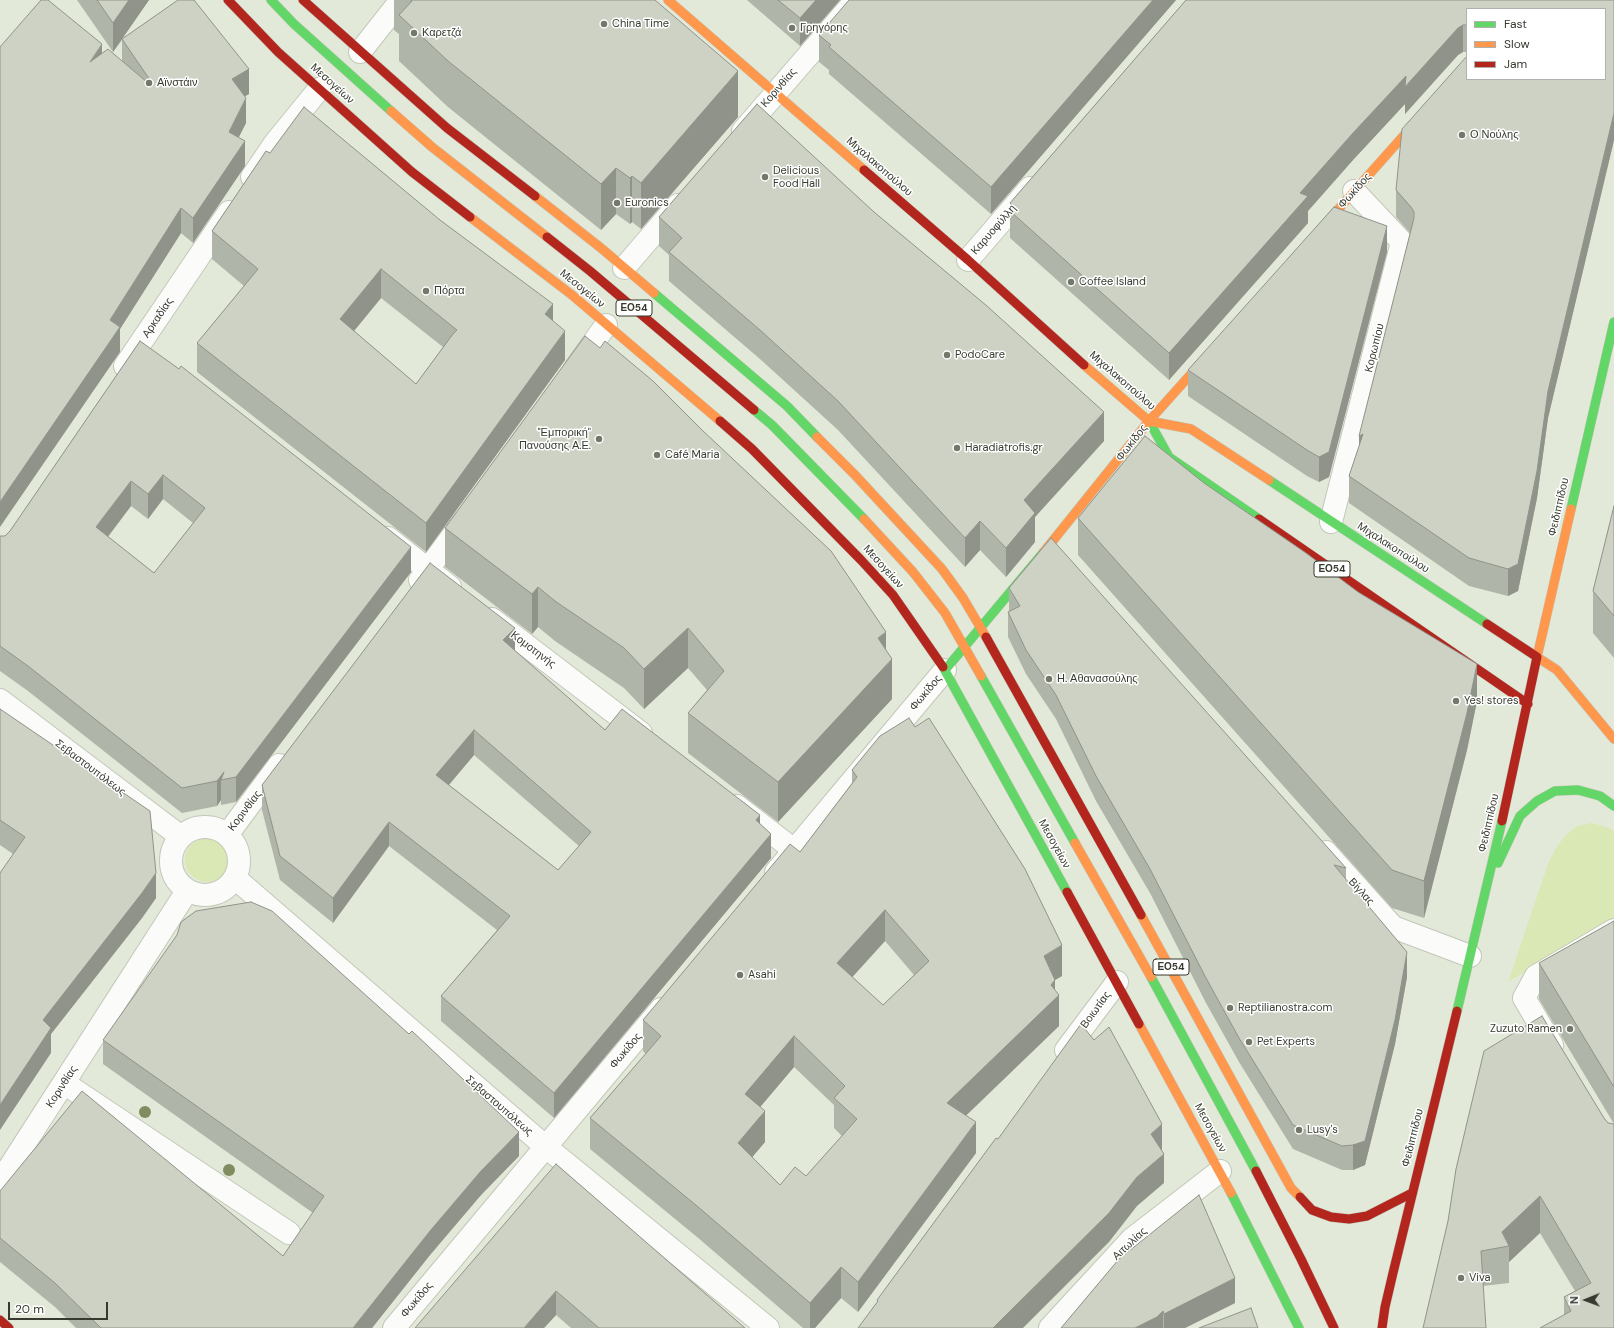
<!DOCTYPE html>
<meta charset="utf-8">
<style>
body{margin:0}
#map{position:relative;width:1614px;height:1328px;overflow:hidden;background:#e3e9d8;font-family:"DM Sans",sans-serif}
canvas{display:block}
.legend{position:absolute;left:1466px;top:8px;width:140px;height:72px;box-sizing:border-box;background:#fff;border:1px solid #afb1ac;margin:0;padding:5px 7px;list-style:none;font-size:12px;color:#373b2f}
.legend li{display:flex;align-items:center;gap:8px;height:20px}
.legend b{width:20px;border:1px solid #afb1ac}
.north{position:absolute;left:1566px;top:1280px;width:40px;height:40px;-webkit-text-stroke:3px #fff;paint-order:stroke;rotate:269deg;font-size:11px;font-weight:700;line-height:16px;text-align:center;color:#373b2f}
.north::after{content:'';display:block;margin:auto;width:14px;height:18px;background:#373b2f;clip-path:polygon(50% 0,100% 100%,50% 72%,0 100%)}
.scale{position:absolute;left:8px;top:1302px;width:100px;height:18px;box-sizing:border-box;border:2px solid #373b2f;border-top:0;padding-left:5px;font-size:12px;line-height:14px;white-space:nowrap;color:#373b2f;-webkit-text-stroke:3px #fff;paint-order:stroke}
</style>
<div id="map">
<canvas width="1614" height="1328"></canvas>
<ul class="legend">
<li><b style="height:5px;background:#63d668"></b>Fast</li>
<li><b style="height:5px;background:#ff974d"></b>Slow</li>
<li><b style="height:5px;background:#b3261e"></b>Jam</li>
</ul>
<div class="north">N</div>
<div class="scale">20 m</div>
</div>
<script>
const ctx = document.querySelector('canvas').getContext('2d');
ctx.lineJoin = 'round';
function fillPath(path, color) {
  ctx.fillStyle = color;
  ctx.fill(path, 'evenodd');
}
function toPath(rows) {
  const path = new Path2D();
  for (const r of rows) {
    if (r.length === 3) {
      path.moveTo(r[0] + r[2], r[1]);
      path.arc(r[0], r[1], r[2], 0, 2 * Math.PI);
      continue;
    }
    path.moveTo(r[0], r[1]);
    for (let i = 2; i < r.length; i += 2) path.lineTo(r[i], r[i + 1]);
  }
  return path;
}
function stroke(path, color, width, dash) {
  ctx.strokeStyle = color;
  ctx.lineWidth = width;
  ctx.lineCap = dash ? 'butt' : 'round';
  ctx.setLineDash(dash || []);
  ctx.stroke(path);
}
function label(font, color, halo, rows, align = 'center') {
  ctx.font = font + ' "DM Sans",sans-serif';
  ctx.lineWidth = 3;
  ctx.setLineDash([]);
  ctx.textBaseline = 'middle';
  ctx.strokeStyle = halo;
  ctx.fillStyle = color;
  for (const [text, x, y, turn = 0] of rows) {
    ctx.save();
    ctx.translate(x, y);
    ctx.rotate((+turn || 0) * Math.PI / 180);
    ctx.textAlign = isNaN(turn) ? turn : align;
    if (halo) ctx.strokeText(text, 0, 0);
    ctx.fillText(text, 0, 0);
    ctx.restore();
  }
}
fillPath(toPath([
 [1592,823,1609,828,1614,831,1614,918,1508,982,1548,864,1556,848,1564,837,1577,826],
 [207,860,22]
]), '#d9e8b4');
const street = toPath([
 [360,52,401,0],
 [743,131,856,0],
 [252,177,275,143,319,89],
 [968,260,1030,188],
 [624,268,678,205],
 [125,366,229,212],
 [576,367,606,325],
 [1331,522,1402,242,1354,191],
 [388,538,450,587],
 [420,580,462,523],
 [492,619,641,733],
 [0,700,180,836],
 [737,806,794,850],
 [205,861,34],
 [227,835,279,765],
 [1326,852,1393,927,1470,956],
 [776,872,945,670],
 [235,878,546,1147,768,1328],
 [1552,1045,1524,998,1536,976,1614,930],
 [1066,1050,1117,982],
 [64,1083,289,1233],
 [0,1182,187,891],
 [394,1328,661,1009],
 [1050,1328,1132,1239,1220,1171]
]);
const fast = toPath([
 [271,0,294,24,391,111],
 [654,293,787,406,817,437],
 [754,410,772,425,864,519],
 [1149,421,1169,457,1259,519],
 [1269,480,1487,624],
 [1571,509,1614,322],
 [943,667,1067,892],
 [945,670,1043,553],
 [981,676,1075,843],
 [1498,863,1520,816,1537,801,1555,791,1578,790,1600,796,1614,806],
 [1151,977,1256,1171],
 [1457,1011,1502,821],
 [1231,1193,1299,1328]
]);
const slow = toPath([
 [668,0,864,170],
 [391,111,432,147,547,237],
 [535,196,601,248,654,293],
 [470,217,572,295,720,421],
 [1319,231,1421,116],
 [1084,365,1149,421,1191,429,1269,480],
 [817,437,855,475,942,569,963,598,986,637],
 [1571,509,1537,657,1557,670,1614,739],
 [864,519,913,572,945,613,981,676],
 [1043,553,1149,421,1208,355],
 [1075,843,1151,977],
 [1141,915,1291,1188,1300,1197],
 [1139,1024,1231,1193]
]);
const jam = toPath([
 [228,0,278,52,412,172,470,217],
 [303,0,447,128,535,196],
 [864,170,968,260,1084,365],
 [547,237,590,271,754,410],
 [720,421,752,449,861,560,893,595,943,667],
 [1259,519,1528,704],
 [1487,624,1537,657,1502,821],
 [986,637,1141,915],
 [1067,892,1139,1024],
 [1256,1171,1301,1259,1334,1328],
 [1300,1197,1312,1210,1331,1217,1349,1219,1367,1216,1412,1193],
 [0,1320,9,1328],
 [1382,1328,1385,1307,1393,1273,1457,1011]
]);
stroke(street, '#c2c7ba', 24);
stroke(fast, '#c2c7ba', 10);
stroke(slow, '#c2c7ba', 10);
stroke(jam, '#c2c7ba', 10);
stroke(street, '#fbfcf9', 22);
stroke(fast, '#63d668', 9);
stroke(slow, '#ff974d', 9);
stroke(jam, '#b3261e', 9);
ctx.fillStyle = '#828c61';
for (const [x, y] of [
 [145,1112],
 [229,1170]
]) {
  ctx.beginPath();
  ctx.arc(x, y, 6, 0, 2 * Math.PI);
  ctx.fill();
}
fillPath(toPath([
 [77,0,149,0,122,39,249,94,245,96,246,123,239,137,245,166,193,243,181,233,120,329,120,352,102,53,122,61,122,40,113,52],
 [394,0,655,0,738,117,641,229,632,222,630,224,616,214,601,230,448,107,399,61,399,34,394,30],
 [747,0,840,0,800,46],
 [1176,0,991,214,829,74,829,70,819,62,819,35],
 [1186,0,1614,0,1614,140,1548,418,1537,498,1518,591,1508,596,1469,586,1349,503,1349,476,1359,447,1410,233,1396,217,1396,190,1605,79,1467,9,1467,52,1463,52,1458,55,1405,114,1405,104,1353,160,1308,211,1308,223,1169,380,1010,238,1010,203],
 [266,151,553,321,565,360,426,552,197,372,197,343,244,286,212,259,212,231],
 [381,298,443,347,416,384,354,331],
 [659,217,1104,441,1035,517,1035,542,1006,577,980,550,965,567,838,430,760,359,669,281,669,255,659,246],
 [1387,252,1329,477,1319,482,1307,476,1188,396,1188,370],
 [140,341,411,572,236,802,221,805,221,800,217,806,182,813,28,691,0,671,0,536,5,536,10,531],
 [163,499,193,523,154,573,108,537,131,506,148,519],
 [1614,506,1614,658,1593,633,1593,591],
 [1078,518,1477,701,1467,750,1424,918,1392,908,1078,555],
 [445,528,886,650,892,699,778,822,688,753,688,713,707,690,688,668,644,709,624,688,555,641,538,627,532,634,445,567],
 [1009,588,1346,868,1346,879,1407,977,1395,1044,1365,1165,1353,1170,1342,1170,1293,1149,1239,1062,1206,1003,1150,893,1096,801,1056,719,1026,674,1008,637,1008,612,1009,612],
 [515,651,605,730,760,824,771,858,554,1118,441,1021,441,996,497,930,389,846,333,923,280,880,262,810,262,785],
 [474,755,579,846,558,870,449,785],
 [0,709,156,898,142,918,51,1034,51,1053,13,854,0,845],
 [852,770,1062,976,1055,980,1055,990,1059,1026,966,1115,976,1153,858,1312,841,1298,815,1328,803,1328,697,1237,590,1149,590,1118,646,1054,643,1051,643,1020,800,852,852,783],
 [885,941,914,975,883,1005,852,977],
 [794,1067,834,1105,834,1128,842,1136,806,1176,780,1185,752,1157,765,1142,760,1107],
 [1614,921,1614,1124,1539,999,1539,963],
 [103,1040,519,1156,481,1195,430,1255,372,1328,76,1328,55,1307,0,1262,0,1191,283,1256,313,1213,103,1064],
 [1604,1118,1608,1123,1614,1328,1564,1314,1564,1297,1575,1291,1540,1233,1509,1262,1509,1283,1483,1286,1448,1221],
 [556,1164,745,1328,571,1328,556,1315,544,1328],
 [1119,1259,1235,1303,1185,1328,1061,1328]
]), '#b0b5a9');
fillPath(toPath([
 [129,0,149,0,113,52,113,23],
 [816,0,840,0,800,46,800,18],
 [1153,0,1176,0,991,214,991,187],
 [1463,25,1463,52,1458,55,1405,114,1405,104,1353,160,1308,211,1308,223,1169,380,1169,353,1300,193,1353,133,1406,76,1458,28],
 [102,44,102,69,90,62],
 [249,69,249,94,232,104,232,79],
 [738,71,738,117,641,229,641,183],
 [246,98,246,123,229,156,229,132],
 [1614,113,1614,140,1548,418,1537,498,1518,591,1508,596,1508,569,1548,391],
 [245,141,245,166,193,243,193,218],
 [616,168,616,214,601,230,601,184],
 [632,176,632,222,630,224,630,178],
 [181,208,181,233,120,329,120,352,0,527,0,502,110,320],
 [1387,226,1387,252,1329,477,1319,482,1319,457],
 [381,269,381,298,340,348,340,319],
 [553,304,553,333,545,314],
 [565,331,565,360,426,552,426,523],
 [1104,412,1104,441,1035,517,1035,542,1006,577,1006,548,1024,500],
 [1363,434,1359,463,1359,436],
 [163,475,163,499,148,519,148,494],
 [131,481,131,506,96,552,96,527],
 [980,521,980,550,965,567,965,538],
 [411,547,411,572,236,802,236,777],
 [538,587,538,627,532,634,532,594],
 [515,628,515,652,503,640],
 [688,628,688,668,644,709,644,669],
 [886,632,886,666,892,659,892,699,778,822,778,782,878,638],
 [1477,664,1477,701,1467,750,1424,918,1424,881],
 [474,730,474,755,436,800,436,775],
 [224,772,221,780,221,800,217,806,217,781],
 [760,815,760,840,756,820],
 [389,822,389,846,333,923,333,898],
 [771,834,771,858,554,1118,554,1093],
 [156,873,156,898,142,918,51,1034,51,1053,0,1130,0,1105,43,1020],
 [885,910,885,941,837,994,837,963],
 [1062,945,1062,976,1055,980,1055,999,1059,995,1059,1026,947,1134,947,1103,1044,956],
 [1407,952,1407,977,1395,1044,1365,1165,1353,1170,1353,1145],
 [794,1036,794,1067,745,1125,745,1094],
 [765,1111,765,1142,738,1174,738,1143],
 [976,1122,976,1153,858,1312,858,1282],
 [1162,1124,1162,1153,1151,1134],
 [519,1132,519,1156,481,1195,430,1255,372,1328,353,1328,430,1231,481,1171],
 [1164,1154,1164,1183,1137,1206,1109,1242,1023,1328,993,1328,1137,1177],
 [1540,1196,1540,1233,1509,1262,1509,1246,1502,1232],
 [841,1267,841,1298,815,1328,810,1328,810,1303],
 [1235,1278,1235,1303,1185,1328,1164,1328,1164,1314],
 [556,1291,556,1315,544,1328,524,1328],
 [1163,1311,1163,1328,1135,1328]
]), '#909389');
const building = toPath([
 [41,0,48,0,102,44,90,62,108,49,148,83,150,80,122,39,178,0,194,0,249,69,232,79,246,98,229,132,245,141,193,218,181,208,110,320,120,327,0,502,0,47,41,0],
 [97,0,129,0,113,23,97,0],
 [411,0,655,0,738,71,641,183,632,176,630,178,616,168,601,184,448,61,399,15,412,1,411,0],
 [778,0,816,0,800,18,778,0],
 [849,0,1153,0,991,187,829,47,831,45,819,35,849,0],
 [1186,0,1614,0,1614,113,1548,391,1537,471,1518,564,1508,569,1469,558,1349,476,1363,434,1359,436,1414,218,1414,212,1411,207,1396,190,1402,129,1467,56,1467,79,1605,79,1605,9,1467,9,1467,25,1463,25,1458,28,1405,87,1406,76,1353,133,1300,193,1308,196,1169,353,1010,211,1014,207,1010,203,1186,0],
 [757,104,874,212,987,306,1104,412,1024,500,1035,513,1006,548,980,521,965,538,838,401,760,330,669,252,682,238,659,217,757,104],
 [304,107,440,220,553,304,545,314,565,331,426,523,197,343,258,269,212,231,266,151,270,153,304,107],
 [381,269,457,330,453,334,416,384,340,319,381,269],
 [1334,207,1387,226,1329,452,1319,457,1307,450,1188,370,1334,207],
 [585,336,600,348,605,341,653,381,702,430,831,551,886,632,878,638,892,659,778,782,688,713,724,671,688,628,644,669,624,648,555,601,538,587,532,594,445,528,585,336],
 [140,341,179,369,181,366,411,547,236,777,221,780,224,772,217,781,182,788,28,666,0,646,0,536,5,536,10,531,140,341],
 [163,475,205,508,154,573,96,527,131,481,148,494,163,475],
 [1145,436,1204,483,1306,553,1358,592,1477,664,1467,713,1424,881,1392,870,1078,518,1145,436],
 [1614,506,1614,616,1593,591,1614,506],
 [1051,538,1346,868,1334,865,1407,952,1395,1020,1365,1141,1353,1145,1342,1146,1293,1125,1239,1038,1206,978,1150,869,1096,776,1056,695,1026,650,1008,612,1020,606,1009,588,1051,538],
 [430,563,515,628,503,640,605,730,622,709,760,815,756,820,771,834,554,1093,441,996,510,916,389,822,333,898,280,856,262,785,430,563],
 [474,730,591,832,558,870,436,775,474,730],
 [0,709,150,811,156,873,142,893,43,1020,51,1028,0,1105,0,873,25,837,0,820,0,709],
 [909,718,915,727,929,718,1025,869,1062,945,1044,956,1055,980,1051,985,1059,995,947,1103,976,1122,858,1282,841,1267,810,1303,697,1206,590,1118,661,1036,643,1020,790,844,800,852,857,777,852,770,880,736,909,718],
 [885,910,929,961,883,1005,837,963,885,910],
 [794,1036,845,1086,834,1098,857,1119,806,1176,795,1167,780,1185,738,1143,765,1111,745,1094,794,1036],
 [251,902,272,911,409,1034,412,1031,519,1132,481,1171,430,1231,353,1328,101,1328,55,1283,0,1238,0,1191,82,1091,283,1256,324,1196,103,1040,177,935,181,922,196,911,251,902],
 [1614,921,1614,1087,1539,963,1614,921],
 [1542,1016,1604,1118,1608,1123,1614,1124,1614,1328,1540,1328,1571,1311,1564,1297,1591,1283,1540,1196,1502,1232,1509,1246,1481,1251,1486,1328,1423,1328,1448,1221,1456,1169,1484,1051,1542,1016],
 [1081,1024,1094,1040,1109,1027,1162,1124,1151,1134,1164,1154,1137,1177,1109,1213,993,1328,858,1328,878,1301,877,1300,996,1138,998,1139,1081,1024],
 [556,1164,745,1328,599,1328,556,1291,524,1328,415,1328,556,1164],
 [1199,1195,1235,1278,1164,1314,1163,1311,1157,1317,1135,1328,1061,1328,1119,1259,1199,1195],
 [1251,1308,1258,1328,1199,1328,1251,1308]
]);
fillPath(building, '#cdd2c4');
stroke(building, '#909389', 1);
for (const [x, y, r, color] of [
 [604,24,4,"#73786a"],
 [792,28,4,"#73786a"],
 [414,33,4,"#73786a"],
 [149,83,4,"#73786a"],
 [1462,135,4,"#73786a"],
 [765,177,4,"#73786a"],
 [617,203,4,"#73786a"],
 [1071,282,4,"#73786a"],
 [426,291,4,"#73786a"],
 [947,355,4,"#73786a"],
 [599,439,4,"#73786a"],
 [957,448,4,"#73786a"],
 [657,455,4,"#73786a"],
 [1049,679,4,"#73786a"],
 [1456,701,4,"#73786a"],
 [740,975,4,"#73786a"],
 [1230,1008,4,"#73786a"],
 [1570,1029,4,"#73786a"],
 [1249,1042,4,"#73786a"],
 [1299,1130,4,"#73786a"],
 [1461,1278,4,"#73786a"]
]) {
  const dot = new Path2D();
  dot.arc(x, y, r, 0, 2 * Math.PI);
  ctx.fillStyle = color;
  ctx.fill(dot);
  stroke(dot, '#fff', 1.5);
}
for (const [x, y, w] of [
 [634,308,36],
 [1332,569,36],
 [1171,967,36]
]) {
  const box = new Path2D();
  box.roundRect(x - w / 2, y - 8, w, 16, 3);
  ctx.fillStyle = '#fff';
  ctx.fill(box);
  stroke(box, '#373b2f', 1);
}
label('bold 10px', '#373b2f', null, [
 ["ΕΟ54",634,308],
 ["ΕΟ54",1332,569],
 ["ΕΟ54",1171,967]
]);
label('11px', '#373b2f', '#fff', [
 ["China Time",612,24],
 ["Γρηγόρης",800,28],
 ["Καρετζά",422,33],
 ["Αϊνστάιν",157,83],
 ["Ο Νούλης",1470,135],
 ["Delicious",773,171],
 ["Food Hall",773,184],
 ["Euronics",625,203],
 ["Coffee Island",1079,282],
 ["Πόρτα",434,291],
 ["PodoCare",955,355],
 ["\"Εμπορική\"",591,433,"right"],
 ["Πανούσης Α.Ε.",591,446,"right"],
 ["Haradiatrofis.gr",965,448],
 ["Café Maria",665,455],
 ["Η. Αθανασούλης",1057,679],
 ["Yes! stores",1464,701],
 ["Asahi",748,975],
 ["Reptilianostra.com",1238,1008],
 ["Zuzuto Ramen",1562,1029,"right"],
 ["Pet Experts",1257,1042],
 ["Lusy's",1307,1130],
 ["Viva",1469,1278]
], 'left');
label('11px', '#373b2f', '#fff', [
 ["Μεσογείων",332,84,42],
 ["Κορινθίας",779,88,-49],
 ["Μιχαλακοπούλου",879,167,41],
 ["Φωκίδος",1355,191,-48],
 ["Καρυοφύλλη",994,230,-49],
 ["Μεσογείων",582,289,39],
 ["Αρκαδίας",158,318,-56],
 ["Κορωπίου",1375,348,-76],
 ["Μιχαλακοπούλου",1122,381,41],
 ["Φωκίδος",1132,443,-52],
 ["Φειδιππίδου",1559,507,-77],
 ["Μιχαλακοπούλου",1393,548,33],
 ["Μεσογείων",883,567,48],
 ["Κομοτηνής",533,650,37],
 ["Φωκίδος",926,693,-50],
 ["Σεβαστουπόλεως",90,768,37],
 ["Κορινθίας",245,811,-53],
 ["Φειδιππίδου",1489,823,-77],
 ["Μεσογείων",1054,844,61],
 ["Βίγλας",1361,892,48],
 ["Βοιωτίας",1096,1010,-54],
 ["Φωκίδος",626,1051,-50],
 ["Κορινθίας",62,1087,-57],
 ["Σεβαστουπόλεως",499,1106,41],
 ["Μεσογείων",1210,1128,61],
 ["Φειδιππίδου",1413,1138,-76],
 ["Αιτωλίας",1130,1244,-43],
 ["Φωκίδος",417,1300,-50]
]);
</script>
